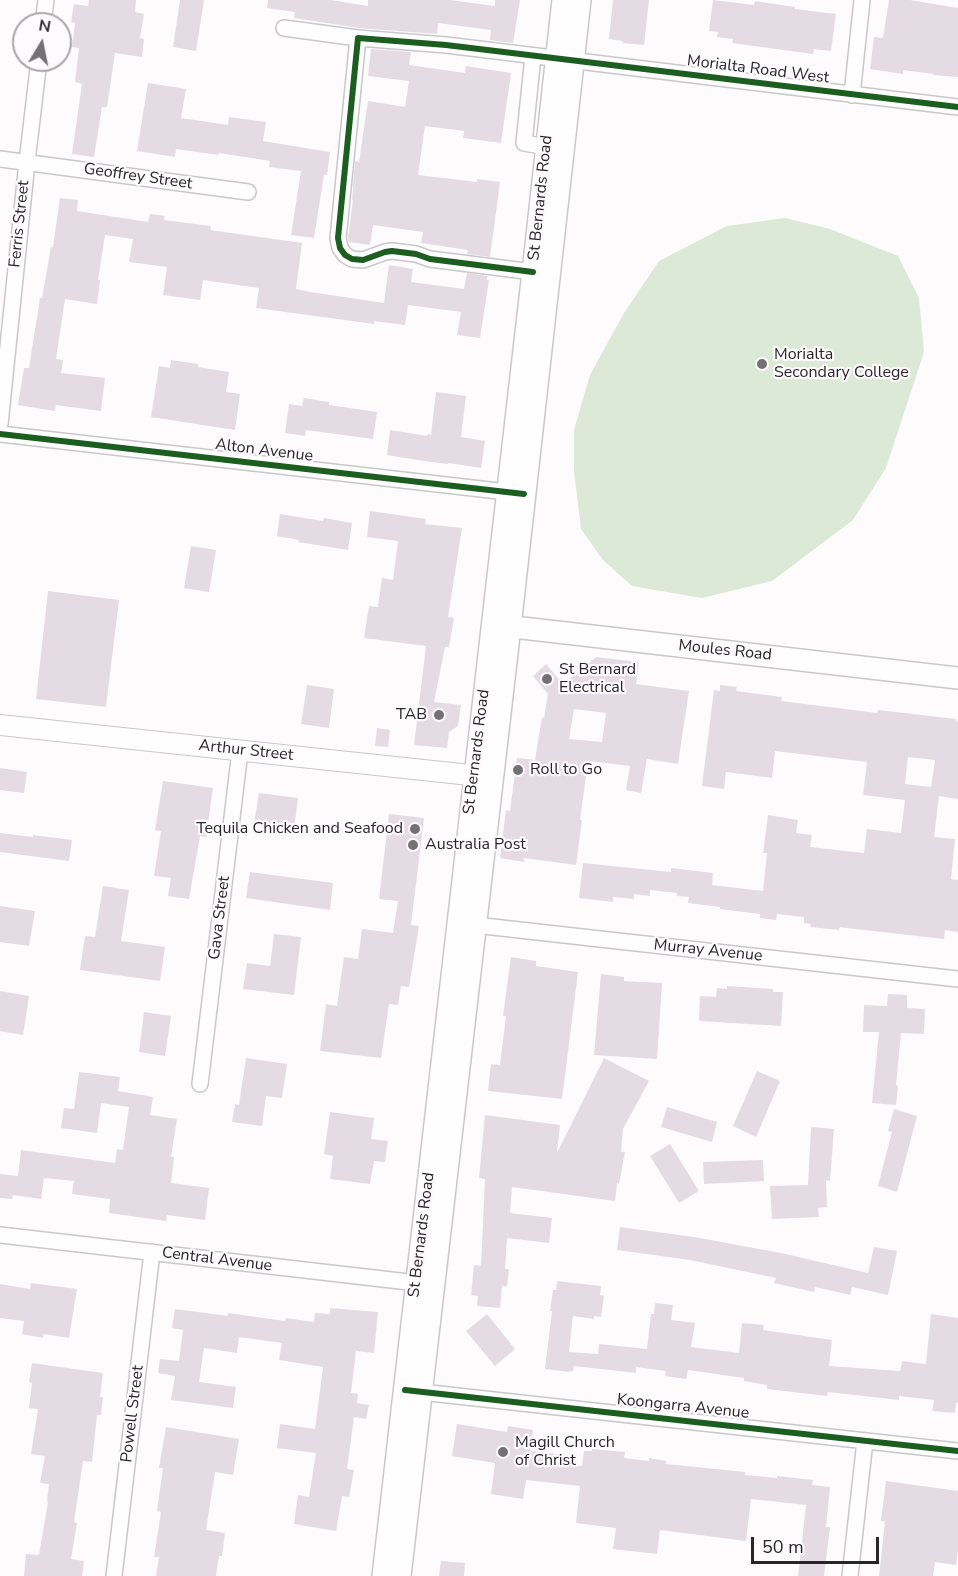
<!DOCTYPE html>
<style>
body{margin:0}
#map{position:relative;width:958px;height:1576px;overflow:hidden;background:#fdfbfc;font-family:"Nunito Sans",sans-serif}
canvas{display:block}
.north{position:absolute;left:12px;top:12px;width:60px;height:60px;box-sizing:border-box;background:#fefafd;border:2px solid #a8a5a7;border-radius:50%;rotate:10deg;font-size:16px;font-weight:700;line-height:24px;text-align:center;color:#282627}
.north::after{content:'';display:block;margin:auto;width:21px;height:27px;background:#737172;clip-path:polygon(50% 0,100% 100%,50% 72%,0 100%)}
.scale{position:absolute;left:751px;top:1537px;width:128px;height:27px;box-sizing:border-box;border:3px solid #282627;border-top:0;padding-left:8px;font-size:18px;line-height:21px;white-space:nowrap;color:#282627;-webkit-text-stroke:4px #fefafd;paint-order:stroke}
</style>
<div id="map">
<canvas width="958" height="1576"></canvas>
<div class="north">N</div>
<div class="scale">50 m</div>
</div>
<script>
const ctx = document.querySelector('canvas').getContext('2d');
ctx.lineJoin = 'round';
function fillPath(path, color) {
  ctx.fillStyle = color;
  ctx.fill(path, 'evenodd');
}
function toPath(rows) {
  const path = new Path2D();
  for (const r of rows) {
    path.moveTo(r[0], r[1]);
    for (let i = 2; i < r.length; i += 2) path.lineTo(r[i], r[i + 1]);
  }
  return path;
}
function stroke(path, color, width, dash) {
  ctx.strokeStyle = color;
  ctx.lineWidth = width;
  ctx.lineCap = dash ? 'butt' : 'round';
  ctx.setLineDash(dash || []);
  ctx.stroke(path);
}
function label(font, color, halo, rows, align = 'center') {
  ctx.font = font + ' "Nunito Sans",sans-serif';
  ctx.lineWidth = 4.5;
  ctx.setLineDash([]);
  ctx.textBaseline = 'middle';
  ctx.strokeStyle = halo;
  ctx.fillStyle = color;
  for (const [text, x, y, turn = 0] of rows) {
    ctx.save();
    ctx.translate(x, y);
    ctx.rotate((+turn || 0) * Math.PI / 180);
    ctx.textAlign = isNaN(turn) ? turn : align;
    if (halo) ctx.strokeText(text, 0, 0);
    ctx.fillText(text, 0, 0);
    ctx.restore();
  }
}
fillPath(toPath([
 [785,218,830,229,898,256,919,298,924,352,886,468,853,520,772,581,702,598,632,586,603,560,581,529,574,471,574,430,590,375,624,313,659,261,727,226]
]), '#dbe9d6');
fillPath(toPath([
 [89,0,136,0,135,12,144,14,140,38,144,39,142,57,115,53,107,107,102,107,94,157,72,154,82,84,75,82,79,48,72,47,75,23,71,22,74,4,88,6],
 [180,0,204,0,196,51,173,47],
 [268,0,331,0,368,6,368,0,450,0,495,6,495,0,520,0,513,43,490,40,491,30,438,23,437,34,359,28,294,18,295,12,267,8],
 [613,0,649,0,644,45,622,43,622,41,609,39],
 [713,0,754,5,755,1,795,7,795,9,836,14,831,51,814,49,813,54,732,43,733,39,717,37,718,32,709,31],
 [889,0,910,0,958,8,958,77,933,75,933,74,903,70,903,74,870,69,874,37,883,38],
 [371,49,411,52,409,65,465,73,466,66,511,73,501,143,463,138,464,131,425,126,418,175,477,182,477,179,500,182,490,257,467,254,468,250,421,243,423,232,373,225,370,245,349,242,348,238,353,200,352,199,355,161,359,162,368,101,405,107,409,81,368,76],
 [148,83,186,89,181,118,228,125,229,117,266,122,263,141,330,152,327,175,324,175,314,238,291,235,301,171,269,167,270,161,219,153,218,155,176,149,175,157,137,151],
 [60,198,78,200,77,211,148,222,150,214,165,216,164,220,211,226,210,230,302,243,296,289,310,292,384,303,389,265,413,269,411,282,464,289,467,273,487,276,487,280,489,280,480,338,457,335,461,312,408,305,405,325,374,321,374,324,256,308,259,288,203,280,200,300,163,295,167,267,129,262,133,239,105,235,98,280,100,280,97,304,65,299,56,359,63,360,61,373,105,378,101,411,56,405,55,411,18,405,24,368,29,368,40,298,42,298,51,247,53,247],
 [171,360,198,364,198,367,229,372,226,392,240,394,235,430,151,417,159,366,170,368],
 [436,392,466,396,461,437,485,441,481,468,448,463,448,464,424,461,387,455,390,430,427,436,428,434,431,435],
 [304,398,329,402,329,405,377,412,373,439,306,430,305,436,285,433,289,404,302,406],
 [370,511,426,519,425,524,462,528,448,617,454,618,449,647,445,647,434,702,461,705,458,726,449,732,447,748,414,745,426,646,364,638,369,606,378,607,382,578,393,580,398,541,367,537],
 [280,514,323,521,324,518,352,523,348,550,298,542,299,540,277,536],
 [191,546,216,550,209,592,184,588],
 [48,591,119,600,106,707,36,699],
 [596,657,639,662,636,684,689,691,678,764,647,759,641,793,626,790,630,766,588,761,580,820,582,820,576,865,524,858,524,862,500,858,506,810,510,811,517,758,535,760,542,717,544,718,548,694,533,676,546,664,563,684],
 [574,709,606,713,602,742,569,739],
 [307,685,334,689,329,728,301,724],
 [720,685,737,687,736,691,782,697,781,701,877,713,878,710,956,719,956,721,958,722,958,799,939,796,934,837,955,839,951,879,958,880,958,932,945,930,944,939,846,928,840,927,839,930,810,927,811,924,804,923,804,917,777,914,776,920,760,918,760,914,720,909,720,907,688,903,689,897,677,896,677,893,650,890,650,896,634,894,634,899,613,897,613,902,579,898,583,863,671,872,671,868,713,873,712,885,763,891,767,853,763,853,768,815,798,820,796,833,812,835,810,847,864,853,867,829,901,833,905,800,863,795,867,762,775,751,772,778,726,772,724,789,702,786,714,690,720,691],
 [908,757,935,760,931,787,905,784],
 [377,728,390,730,388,747,375,746],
 [0,768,27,772,24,793,0,790],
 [163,781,213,788,206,837,200,836,189,899,168,896,171,878,154,876,161,831,155,830],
 [259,793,298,798,294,829,254,824],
 [389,814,424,818,411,925,419,926,409,987,401,986,398,1005,389,1004,381,1058,320,1051,326,1004,337,1006,344,957,358,959,362,929,393,933,398,901,379,899],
 [0,833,33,837,33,835,72,840,69,861,0,852],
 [250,872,333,883,330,910,246,898],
 [103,886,129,890,121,941,165,947,160,981,80,970,85,936,95,937],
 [0,906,35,911,29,946,0,942],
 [274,934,301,937,294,995,243,989,247,963,270,966],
 [511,957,536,961,536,966,578,972,562,1099,488,1091,491,1064,500,1065,506,1016,503,1016],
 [601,974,624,977,624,981,662,983,657,1059,594,1055],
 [727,986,773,989,773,992,783,992,781,1026,699,1021,700,996,716,997,717,988,727,989],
 [0,991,29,996,23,1035,0,1031],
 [888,994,907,995,907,1008,925,1009,924,1034,901,1033,896,1085,898,1086,896,1105,872,1103,879,1032,863,1032,864,1005,887,1006],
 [144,1012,171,1016,165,1056,139,1052],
 [246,1058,287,1064,282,1098,266,1096,262,1126,232,1122,235,1104,239,1105],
 [604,1058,649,1081,623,1129,621,1152,625,1152,619,1184,617,1183,615,1201,512,1187,510,1213,552,1218,549,1243,507,1238,505,1269,509,1269,507,1287,502,1286,500,1308,477,1306,478,1296,471,1295,474,1265,481,1266,485,1179,479,1178,485,1115,560,1125,557,1153],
 [757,1071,780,1081,756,1137,733,1126],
 [79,1072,120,1077,118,1091,153,1097,150,1115,177,1119,171,1157,174,1157,171,1183,209,1188,205,1220,167,1215,166,1221,109,1213,110,1199,72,1194,74,1181,44,1178,41,1199,13,1195,12,1199,0,1198,0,1174,18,1176,21,1150,115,1163,117,1149,123,1150,129,1107,101,1103,97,1133,61,1128,64,1108,74,1109],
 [667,1107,717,1122,712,1142,661,1127],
 [894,1109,917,1116,897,1192,878,1186,892,1132,888,1131],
 [330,1112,374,1118,371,1139,388,1141,385,1162,374,1161,370,1184,330,1179,333,1156,324,1154],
 [811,1127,834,1129,830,1181,826,1180,827,1207,818,1208,819,1217,772,1219,770,1186,808,1185],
 [670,1144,699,1191,679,1203,650,1156],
 [763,1160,764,1181,704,1184,703,1162],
 [620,1227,694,1237,781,1253,868,1273,874,1247,897,1251,888,1295,852,1287,850,1295,815,1287,814,1292,774,1283,776,1278,690,1260,617,1250],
 [557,1281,601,1286,600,1295,604,1296,601,1317,594,1316,594,1319,573,1316,569,1352,598,1354,599,1344,647,1349,651,1314,654,1314,655,1303,673,1305,671,1320,695,1323,691,1347,739,1353,742,1323,764,1325,763,1330,832,1340,829,1366,900,1371,902,1361,926,1364,931,1314,958,1318,958,1403,956,1403,955,1413,932,1411,934,1400,899,1396,899,1400,828,1392,827,1396,767,1389,767,1385,744,1381,744,1378,688,1370,686,1379,665,1376,666,1371,636,1367,636,1373,574,1366,573,1371,570,1371,569,1372,545,1369,552,1311,550,1311,553,1290,556,1290],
 [31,1283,77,1289,69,1338,44,1334,43,1338,22,1334,24,1321,0,1318,0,1284,30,1289],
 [330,1308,378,1312,374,1353,356,1351,351,1393,358,1394,357,1403,369,1405,366,1419,354,1417,347,1469,354,1470,349,1497,342,1496,336,1531,294,1524,298,1495,309,1497,316,1453,277,1448,280,1424,315,1429,323,1367,279,1360,282,1343,239,1337,237,1353,204,1348,199,1382,236,1387,233,1408,171,1400,175,1376,158,1373,160,1359,179,1361,183,1330,172,1328,175,1309,228,1316,228,1313,285,1321,286,1318,314,1322,315,1313,330,1314],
 [487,1314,515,1349,495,1366,466,1331],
 [32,1363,103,1373,100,1397,103,1397,101,1415,97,1415,92,1462,83,1461,74,1522,77,1523,71,1559,84,1561,82,1576,24,1576,26,1554,39,1555,48,1502,47,1501,49,1484,40,1483,45,1456,31,1454,38,1409,29,1408,32,1383,29,1382],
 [457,1424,507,1432,508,1426,533,1430,530,1451,557,1454,556,1463,582,1466,584,1451,592,1451,592,1449,625,1452,624,1458,649,1461,649,1458,666,1461,666,1464,745,1472,745,1475,777,1478,777,1476,813,1480,812,1485,830,1487,826,1527,830,1527,824,1576,798,1576,806,1505,751,1499,746,1541,660,1530,657,1554,613,1549,616,1528,576,1523,580,1486,526,1480,523,1499,491,1494,495,1463,452,1456],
 [166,1427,239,1439,233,1475,215,1472,206,1530,225,1533,222,1556,219,1556,216,1576,156,1576,159,1557,154,1557,161,1512,157,1511,163,1468,159,1468],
 [886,1481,958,1491,958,1551,956,1565,935,1562,933,1576,879,1576,885,1521,881,1521],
 [441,1561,465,1563,464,1576,439,1576]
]), '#e5dce3');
const minor = toPath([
 [43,24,46,0],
 [284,28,358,38],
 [533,56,524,143,547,147],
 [852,95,862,0],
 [0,159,248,192],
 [533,272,430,259,416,254,392,251,385,252,363,260,352,259,345,255,340,248,338,238,358,38,446,45,958,107],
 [0,424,27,162,39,60],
 [0,434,516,493],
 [466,924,958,979],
 [200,1084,240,751],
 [0,1235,426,1284],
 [412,1391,958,1451],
 [114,1576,152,1252],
 [850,1576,865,1441]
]);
const tertiary = toPath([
 [0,725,489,777]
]);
const secondary = toPath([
 [496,625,958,678],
 [383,1576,533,272,563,0],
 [400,1576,510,627,580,0]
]);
stroke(minor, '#c9c7c8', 18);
stroke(tertiary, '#c9c7c8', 22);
stroke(secondary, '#c9c7c8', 24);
stroke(minor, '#fffeff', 15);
stroke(tertiary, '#fffeff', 20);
stroke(secondary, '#fffeff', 21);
stroke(toPath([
 [533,272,430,259,416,254,392,251,385,252,363,260,352,259,345,255,340,248,338,238,358,38,446,45,958,107],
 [0,434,524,494],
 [405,1390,958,1451]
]), '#1b5e20', 6);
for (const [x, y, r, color] of [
 [762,364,6,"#737172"],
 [547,679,6,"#737172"],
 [439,715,6,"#737172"],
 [518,770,6,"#737172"],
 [415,829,6,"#737172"],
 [413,845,6,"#737172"],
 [503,1452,6,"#737172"]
]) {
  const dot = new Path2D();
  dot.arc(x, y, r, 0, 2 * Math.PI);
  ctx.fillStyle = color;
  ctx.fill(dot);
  stroke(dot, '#fefafd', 2);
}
label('16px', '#282627', '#fefafd', [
 ["Morialta Road West",758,70,7],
 ["Geoffrey Street",138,177,8],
 ["St Bernards Road",541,198,-84],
 ["Ferris Street",20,224,-84],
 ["Alton Avenue",264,451,7],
 ["Moules Road",725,651,6],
 ["Arthur Street",246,751,6],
 ["St Bernards Road",477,752,-83],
 ["Gava Street",220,918,-83],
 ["Murray Avenue",708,951,6],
 ["St Bernards Road",422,1235,-83],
 ["Central Avenue",217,1260,7],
 ["Koongarra Avenue",683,1407,6],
 ["Powell Street",133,1414,-83]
]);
label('16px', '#282627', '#fefafd', [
 ["Morialta",774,355],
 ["Secondary College",774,373],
 ["St Bernard",559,670],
 ["Electrical",559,688],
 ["TAB",427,715,"right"],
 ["Roll to Go",530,770],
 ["Tequila Chicken and Seafood",403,829,"right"],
 ["Australia Post",425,845],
 ["Magill Church",515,1443],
 ["of Christ",515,1461]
], 'left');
</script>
